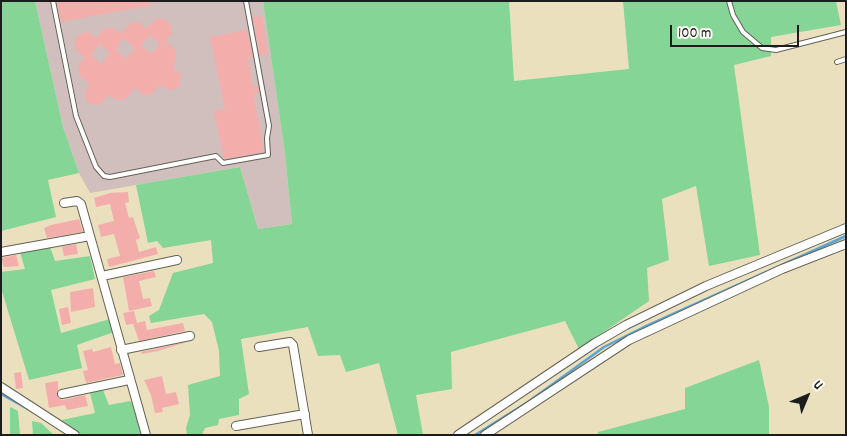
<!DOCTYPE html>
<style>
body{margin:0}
#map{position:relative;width:847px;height:436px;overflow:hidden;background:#eae0be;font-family:Dekko,sans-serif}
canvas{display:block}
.frame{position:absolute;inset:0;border:2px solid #1c1c1c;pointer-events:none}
.north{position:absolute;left:782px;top:371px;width:50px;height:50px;-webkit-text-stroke:4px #fdfcf7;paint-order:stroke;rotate:45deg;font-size:14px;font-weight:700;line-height:20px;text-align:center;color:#1c1c1c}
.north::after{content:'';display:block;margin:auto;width:18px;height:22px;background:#1c1c1c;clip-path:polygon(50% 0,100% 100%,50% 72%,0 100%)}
.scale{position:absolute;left:670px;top:25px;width:129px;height:22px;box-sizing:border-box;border:2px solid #1c1c1c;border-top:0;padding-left:6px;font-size:15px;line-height:18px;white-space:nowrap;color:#1c1c1c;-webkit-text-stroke:4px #fdfcf7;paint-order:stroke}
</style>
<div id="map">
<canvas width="847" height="436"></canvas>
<div class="frame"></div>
<div class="north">U</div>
<div class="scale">100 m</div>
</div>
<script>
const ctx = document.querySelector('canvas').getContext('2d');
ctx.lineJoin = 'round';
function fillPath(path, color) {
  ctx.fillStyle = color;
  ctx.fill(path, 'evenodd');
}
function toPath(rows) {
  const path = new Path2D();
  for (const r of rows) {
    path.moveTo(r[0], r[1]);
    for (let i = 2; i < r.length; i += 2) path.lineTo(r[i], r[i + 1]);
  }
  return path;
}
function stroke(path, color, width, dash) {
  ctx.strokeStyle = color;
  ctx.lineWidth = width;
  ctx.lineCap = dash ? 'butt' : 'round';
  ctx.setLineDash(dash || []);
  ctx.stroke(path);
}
fillPath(toPath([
 [35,1,263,1,285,154,292,224,258,229,240,167,90,193,79,173,63,127]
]), '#d1bfbd');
fillPath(toPath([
 [1,1,35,1,63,127,79,173,48,180,56,217,1,231],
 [263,1,509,1,514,81,629,69,623,1,836,1,841,25,771,37,771,56,734,65,760,255,709,266,696,186,662,199,669,260,647,268,649,301,579,349,565,321,451,352,452,389,416,395,423,435,398,435,379,363,346,372,340,355,318,356,308,327,241,339,249,394,239,399,239,415,219,419,218,425,205,428,202,435,187,435,186,428,190,415,188,385,220,376,219,351,212,322,204,314,151,323,149,316,159,310,173,273,213,263,211,240,163,248,157,241,148,243,136,185,240,167,258,229,292,224,285,154],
 [50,247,55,261,90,256,95,279,51,290,61,333,110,319,114,332,77,345,82,368,29,380,1,288,1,272,25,269,20,252],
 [759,360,769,407,769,435,598,435,598,432,685,409,685,388],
 [103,390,109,405,130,401,132,403,142,435,82,435,62,420,95,413,90,393],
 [10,407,18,411,20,435,10,435],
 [32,421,41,423,54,435,33,435]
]), '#84d596');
stroke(toPath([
 [1,394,35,413],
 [475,435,528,402,604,347,642,328,846,236]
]), '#5ca4d3', 2.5);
fillPath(toPath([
 [57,1,151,1,151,5,61,22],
 [262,16,268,54,260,56,253,17],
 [163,18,171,25,172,32,166,41,176,51,176,58,173,67,181,75,180,86,171,91,159,85,153,93,146,96,133,88,130,95,124,100,117,100,109,95,99,105,89,104,84,95,89,84,81,77,78,70,80,63,85,58,77,51,74,44,78,35,88,32,96,38,103,30,110,27,121,33,131,23,139,22,147,28,156,19],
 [150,35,160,44,151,54,141,45],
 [123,38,135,48,126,59,116,50],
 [100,44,110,53,101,64,91,55],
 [247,30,253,57,248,58,253,86,258,86,259,93,255,93,254,97,264,152,224,159,214,111,225,109,210,37],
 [128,192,129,202,125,203,129,218,133,217,140,238,136,240,139,252,156,247,158,254,109,267,107,259,120,256,114,234,101,237,98,225,114,221,110,204,96,207,94,198,110,193],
 [79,219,83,232,47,238,44,228,51,225],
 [76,244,78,254,64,256,62,247],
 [16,255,19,266,4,267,1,258],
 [154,271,156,277,139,281,143,299,150,298,152,306,129,311,123,277],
 [93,288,95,307,71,312,70,292],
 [68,307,71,323,62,325,59,309],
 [134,311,137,323,126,325,123,313],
 [145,321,147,330,183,323,185,331,139,341,133,324],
 [187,342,158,351,142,354,141,352],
 [111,347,115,364,120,363,123,375,86,383,83,371,88,370,83,351,92,349,93,352],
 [21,372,23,388,16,389,14,373],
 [162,376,166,394,176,392,179,404,162,408,163,412,155,413,151,395,144,380],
 [58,381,58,398,63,400,85,395,88,406,67,410,65,405,49,408,45,383]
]), '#f3aeac');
const service = toPath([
 [53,1,76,116,96,167,104,176,110,177,216,156,223,163,268,155,267,138,269,126,246,1],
 [729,1,733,15,743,32,762,48,776,50,846,32],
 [837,62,846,59]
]);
const minor = toPath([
 [64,203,77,201,81,204,146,435],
 [1,252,90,236],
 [102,276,177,260],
 [259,347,290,342,293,345,308,435],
 [121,350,190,336],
 [1,387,75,435],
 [62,394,129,380],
 [236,426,305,414],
 [458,435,595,343,626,325,706,286,846,228],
 [485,435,629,340,782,269,846,244]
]);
stroke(service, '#646155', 6);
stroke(minor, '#646155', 10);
stroke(service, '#fff', 4);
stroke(minor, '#fff', 8);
</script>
